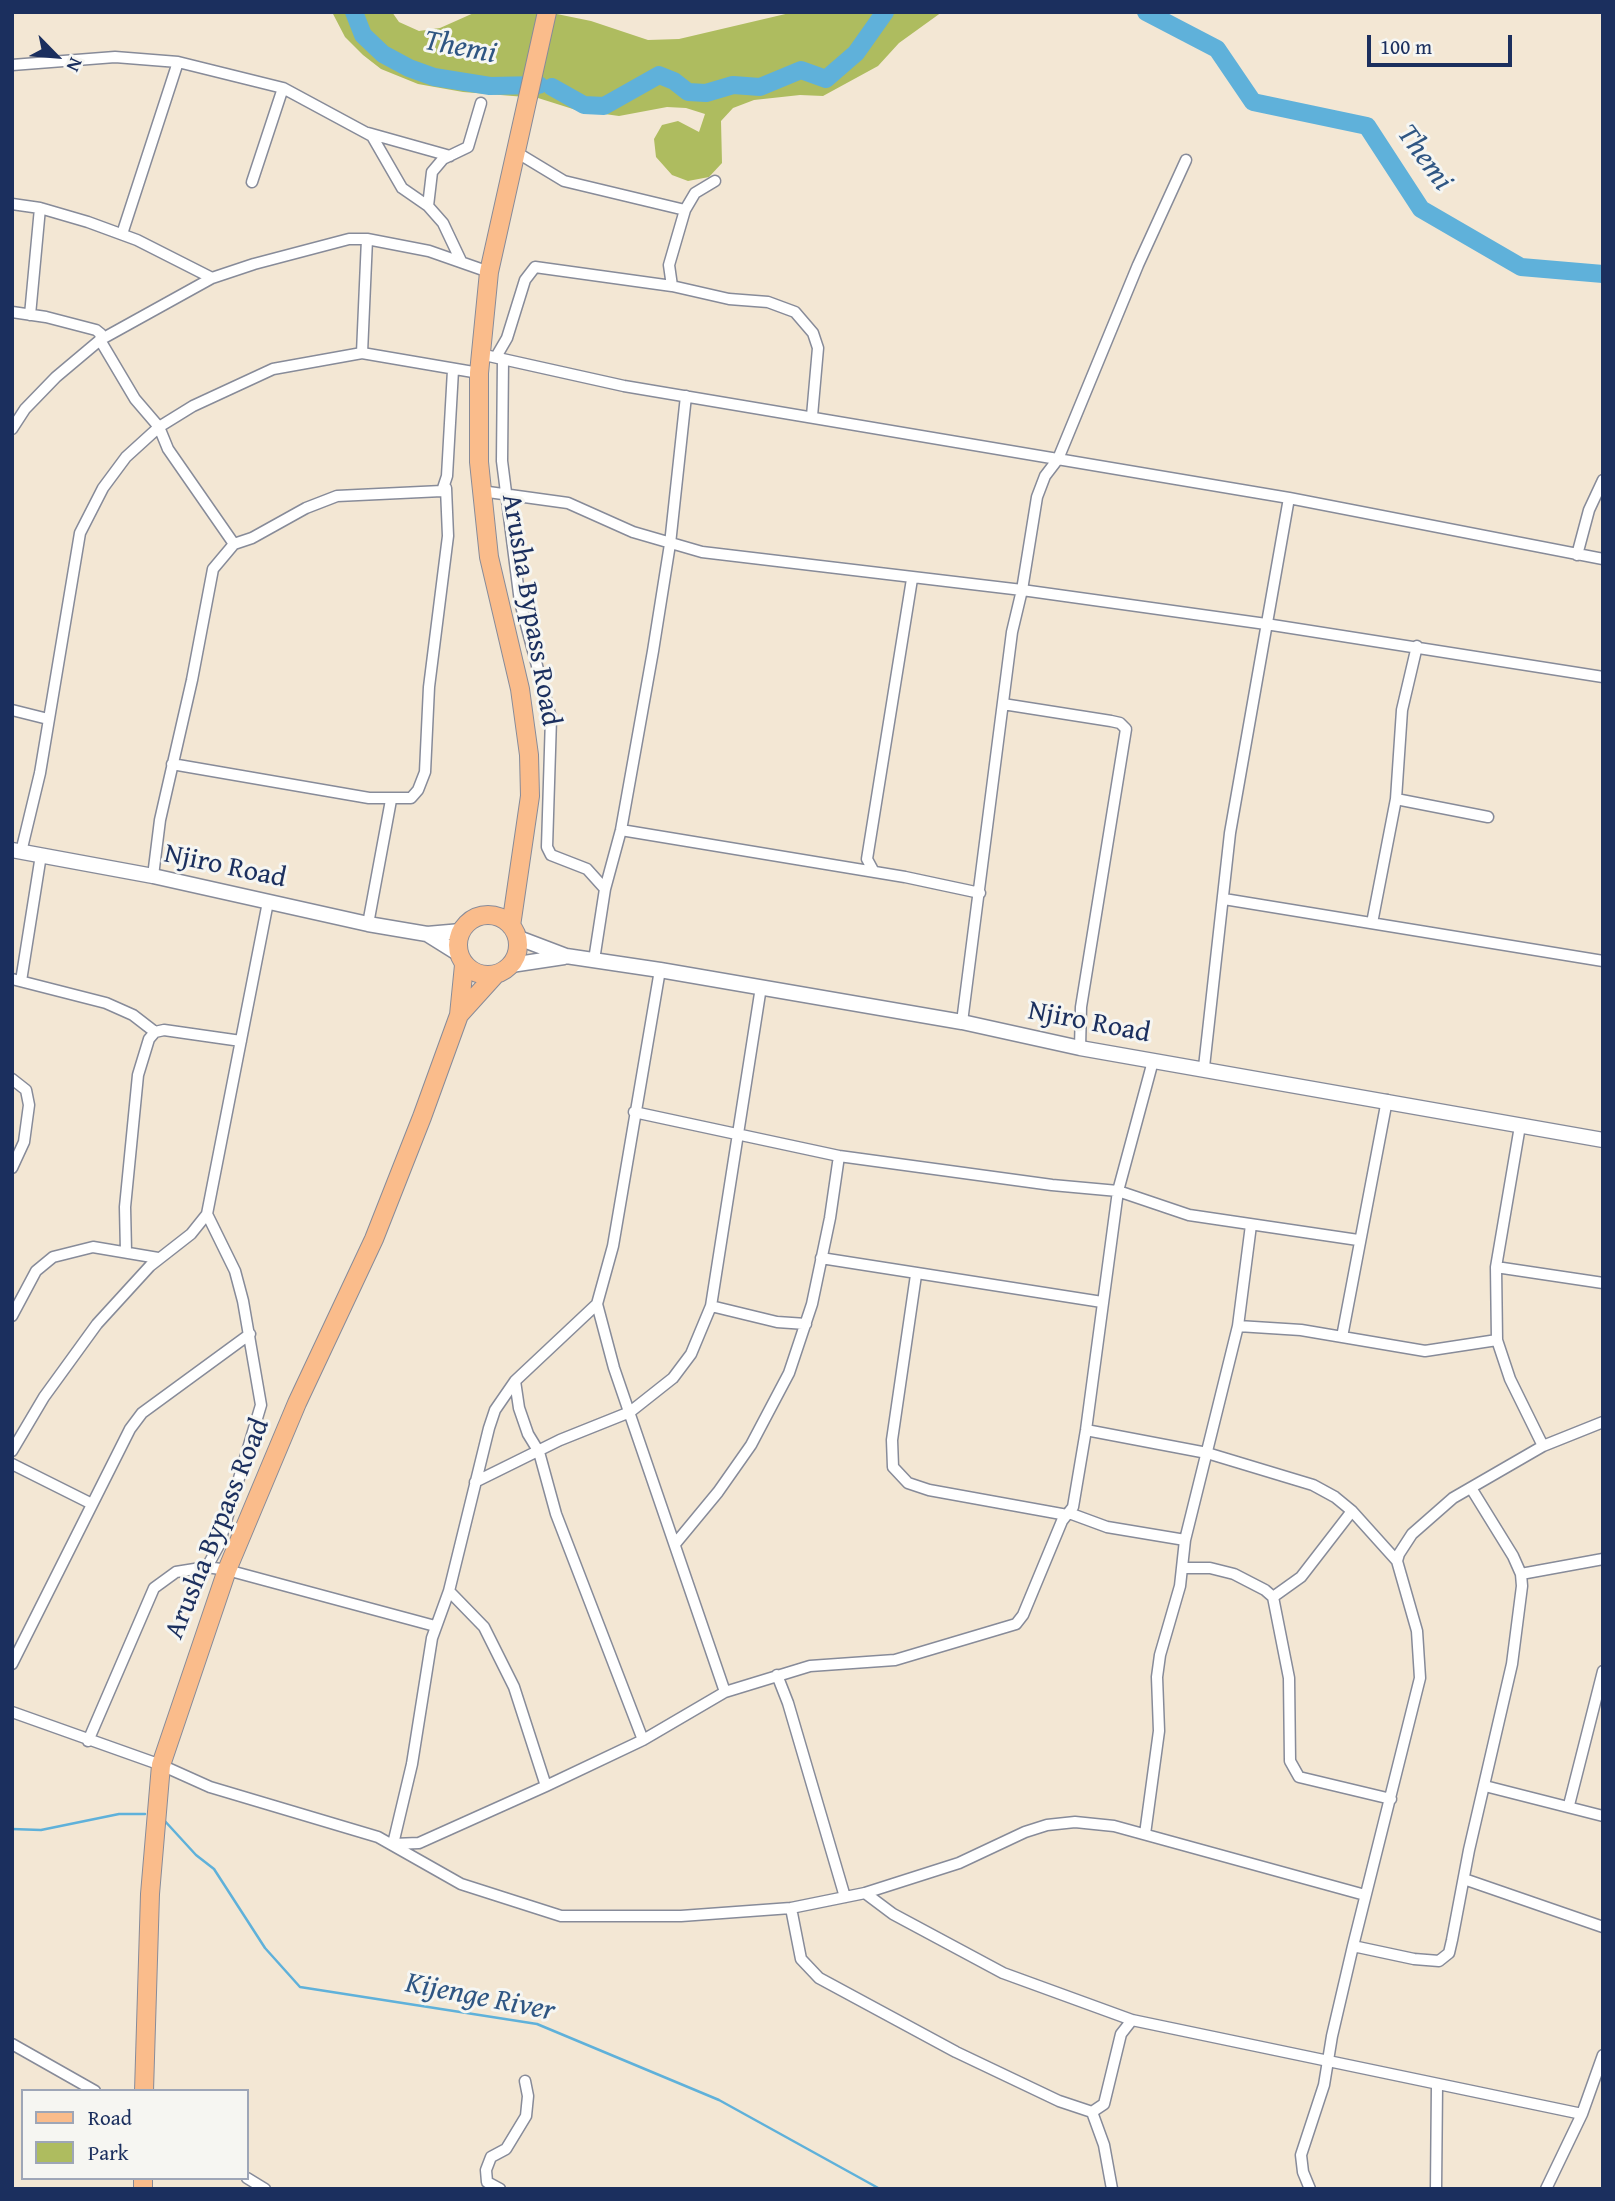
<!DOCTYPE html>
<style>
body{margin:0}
#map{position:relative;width:1615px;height:2201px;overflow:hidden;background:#f3e7d4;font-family:"Gentium Book Plus",serif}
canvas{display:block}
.frame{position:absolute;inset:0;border:14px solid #1b2f5e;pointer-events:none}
.legend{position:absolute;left:21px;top:2089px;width:228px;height:91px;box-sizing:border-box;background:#f6f6f2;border:2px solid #9ea6b7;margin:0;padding:9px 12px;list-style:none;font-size:21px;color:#1b2f5e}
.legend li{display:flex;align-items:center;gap:14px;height:35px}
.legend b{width:35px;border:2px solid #9ea6b7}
.north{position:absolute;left:21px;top:21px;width:70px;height:70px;-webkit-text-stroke:5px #f6f6f2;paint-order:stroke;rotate:115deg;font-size:19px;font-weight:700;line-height:28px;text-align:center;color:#1b2f5e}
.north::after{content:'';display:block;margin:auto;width:24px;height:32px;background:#1b2f5e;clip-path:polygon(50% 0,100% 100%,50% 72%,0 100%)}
.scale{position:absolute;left:1367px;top:35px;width:145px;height:32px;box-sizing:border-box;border:4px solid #1b2f5e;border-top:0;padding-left:9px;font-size:21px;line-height:24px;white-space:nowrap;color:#1b2f5e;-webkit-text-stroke:5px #f6f6f2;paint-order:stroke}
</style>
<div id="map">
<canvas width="1615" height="2201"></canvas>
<div class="frame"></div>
<ul class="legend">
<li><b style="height:9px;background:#fabc8b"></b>Road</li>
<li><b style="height:19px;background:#aebc5f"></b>Park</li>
</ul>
<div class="north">N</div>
<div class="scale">100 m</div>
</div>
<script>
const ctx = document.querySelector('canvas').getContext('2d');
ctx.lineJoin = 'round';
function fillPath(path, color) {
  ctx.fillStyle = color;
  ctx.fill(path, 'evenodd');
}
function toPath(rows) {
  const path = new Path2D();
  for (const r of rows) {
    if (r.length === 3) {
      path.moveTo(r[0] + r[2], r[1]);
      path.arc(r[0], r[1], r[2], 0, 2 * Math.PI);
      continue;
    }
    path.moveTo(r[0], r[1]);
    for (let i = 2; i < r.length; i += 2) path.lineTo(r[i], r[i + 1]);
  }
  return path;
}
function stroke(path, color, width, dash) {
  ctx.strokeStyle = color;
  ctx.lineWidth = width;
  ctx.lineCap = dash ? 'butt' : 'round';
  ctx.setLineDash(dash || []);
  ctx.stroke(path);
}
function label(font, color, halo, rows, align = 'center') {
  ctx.font = font + ' "Gentium Book Plus",serif';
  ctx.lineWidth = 6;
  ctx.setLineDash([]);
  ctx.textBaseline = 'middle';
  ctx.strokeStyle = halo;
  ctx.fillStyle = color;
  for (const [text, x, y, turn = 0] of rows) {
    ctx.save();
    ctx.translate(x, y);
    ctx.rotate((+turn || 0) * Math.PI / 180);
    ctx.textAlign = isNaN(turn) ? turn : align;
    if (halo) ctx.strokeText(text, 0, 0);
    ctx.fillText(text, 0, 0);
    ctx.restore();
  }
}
fillPath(toPath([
 [332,12,392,12,399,22,419,31,440,28,476,12,547,12,591,21,648,40,679,39,794,12,942,12,899,43,878,66,823,96,800,95,754,100,733,108,721,121,722,163,709,177,688,181,672,175,656,157,654,139,662,125,678,121,699,132,705,114,686,108,667,107,619,116,576,110,538,98,463,92,418,84,381,69,363,55,345,37]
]), '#aebc5f');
stroke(toPath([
 [163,1819,196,1855,214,1869,265,1948,300,1987,537,2024,719,2100,880,2189],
 [12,1829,41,1830,119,1814,145,1814]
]), '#5fb1da', 2.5);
stroke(toPath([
 [354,12,363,35,383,54,409,68,434,77,490,86,539,85],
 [1146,12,1217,49,1253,102,1367,126,1421,209,1521,267,1603,274],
 [552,87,584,105,604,106,659,75,674,81,688,92,706,93,733,85,760,87,801,70,826,79,856,53,885,12]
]), '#5fb1da', 18);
const minor = toPath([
 [12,65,115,57,178,62,283,88,372,136,402,188,428,206,443,223,461,261],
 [368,133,450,156],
 [516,152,564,181,685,210],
 [252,182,283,88],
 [12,204,40,208,88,222,137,240,212,278],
 [428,206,432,172,443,159,468,147,481,103],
 [122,234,178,62],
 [672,286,669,265,685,210,695,193,715,181],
 [12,312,46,317,96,330,101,334,100,340,135,399,159,427,168,449,234,544],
 [30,315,40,208],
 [362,353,367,239],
 [480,354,624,386,1289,498,1603,559],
 [496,357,507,338,525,280,535,267,672,286,729,299,768,302,795,312,813,333,818,348,812,416],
 [503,359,502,461,520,602,551,718,547,847,551,855,587,869,605,889],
 [12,429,25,409,56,377,100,340,212,278,254,264,349,239,367,239,429,251,489,272],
 [481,491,568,503,633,532,702,552,1022,590,1266,624,1603,677],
 [1577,555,1589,510,1603,480],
 [1003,704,1111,721,1120,723,1126,729,1081,1007,1080,1048],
 [12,710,48,719],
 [172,764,369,798,411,798,418,790,425,772,429,687,448,536,446,488],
 [1396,799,1488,817],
 [621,830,905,877,980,893],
 [21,852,40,773,80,533,103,488,126,457,159,427,193,406,273,369,362,353,479,373],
 [874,872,867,859,912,579],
 [153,876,160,820,192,680,213,569,234,544,252,538,306,508,337,496,442,491,447,476,453,370],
 [1224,899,1603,961],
 [1372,923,1396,799,1402,710,1417,646],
 [368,924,391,800],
 [594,960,605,889,621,830,653,651,670,544,686,396],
 [660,970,613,1246,597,1304,614,1368,725,1692],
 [12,979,106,1003,133,1015,155,1032],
 [21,981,41,855],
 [962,1022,1012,632,1022,590,1037,497,1045,476,1058,459,1138,265,1186,160],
 [1204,1067,1230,833,1289,498],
 [12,1079,26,1090,29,1105,24,1142,12,1168],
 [634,1112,839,1156,1052,1185,1118,1191,1189,1215,1358,1240],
 [1520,1126,1496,1267,1497,1340,1510,1379,1543,1446],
 [126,1252,125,1207,138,1075,149,1039,155,1032,164,1030,241,1041],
 [821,1258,1102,1302],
 [1496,1267,1603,1283],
 [916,1275,892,1440,893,1467,908,1483,929,1490,1067,1515],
 [597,1304,515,1381,495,1410,489,1428,449,1591,432,1638,412,1764,393,1844,419,1843,546,1786,643,1740,725,1692,810,1666,895,1660,1016,1624,1023,1615,1062,1521,1073,1507,1086,1430,1118,1191,1153,1061],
 [711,1306,777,1322,806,1324],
 [12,1316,36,1271,53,1257,93,1247,158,1258],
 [1238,1326,1301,1330,1425,1351,1497,1340],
 [1342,1337,1387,1100],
 [515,1381,519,1408,528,1434,539,1452,556,1514,643,1740],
 [1086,1430,1207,1453,1313,1485,1335,1497,1352,1511,1397,1561],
 [12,1451,44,1397,97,1324,150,1266,191,1234,207,1214,268,902],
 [12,1464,90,1503],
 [475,1482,560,1440,630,1412,673,1378,691,1354,711,1306,761,987],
 [1069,1513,1107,1527,1185,1540],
 [675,1544,718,1492,751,1445,789,1373,812,1304,830,1218,839,1156],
 [207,1567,219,1545,261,1405,243,1301,235,1271,207,1214],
 [1184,1568,1210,1568,1234,1574,1265,1590,1273,1597,1289,1678,1290,1761,1299,1777,1391,1799],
 [1521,1574,1603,1559],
 [449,1591,484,1627,514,1687,546,1786],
 [1273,1597,1301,1577,1352,1511],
 [12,1664,130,1429,142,1413,250,1334],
 [777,1675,788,1703,845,1897],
 [12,1712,161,1765,210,1787,378,1837,461,1884,561,1916,681,1916,791,1908,865,1893,959,1863,1025,1832,1047,1825,1075,1822,1114,1826,1365,1895],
 [88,1741,154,1588,176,1572,207,1567,227,1570,435,1626],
 [1485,1786,1603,1816],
 [1569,1805,1603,1671],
 [1145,1834,1159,1731,1157,1677,1160,1655,1180,1586,1185,1540,1238,1326,1251,1225],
 [1464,1879,1603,1927],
 [865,1893,893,1914,1003,1973,1132,2020,1582,2114],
 [791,1908,801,1959,819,1978,956,2052,1059,2101,1092,2112,1104,2145,1112,2189],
 [1353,1946,1414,1959,1439,1961,1449,1953,1452,1940,1469,1850,1512,1664,1522,1586,1521,1574,1513,1556,1471,1488],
 [12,2044,95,2091],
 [1092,2112,1104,2104,1121,2034,1132,2020],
 [247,2178,265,2189],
 [500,2189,487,2182,486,2170,491,2157,506,2149,526,2116,528,2096,525,2081],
 [1310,2189,1303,2172,1301,2155,1324,2085,1332,2036,1353,1946,1420,1678,1417,1631,1397,1561,1399,1554,1412,1534,1453,1498,1543,1446,1603,1422],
 [1436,2189,1437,2085],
 [1546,2189,1582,2114,1603,2055]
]);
const tertiary = toPath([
 [12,850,153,876,368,924,427,934,461,931],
 [427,934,459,954],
 [516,937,566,956,660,970,962,1022,1080,1048,1603,1140],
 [511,965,564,957]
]);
const primary = toPath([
 [488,945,30],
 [511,926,530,796,529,755,520,689,489,557,479,462,479,373,489,272,547,12],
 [459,1015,496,974],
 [144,2091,150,1894,161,1765,227,1570,297,1403,374,1239,422,1117,459,1015,464,965],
 [143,2189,143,2178]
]);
stroke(minor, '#878b99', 13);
stroke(tertiary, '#878b99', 17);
stroke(primary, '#878b99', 20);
stroke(minor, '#fff', 10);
stroke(tertiary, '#fff', 14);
stroke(primary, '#fabc8b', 18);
label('28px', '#1b2f5e', '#f6f6f2', [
 ["Arusha Bypass Road",530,610,80],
 ["Njiro Road",225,867,12],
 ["Njiro Road",1089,1023,11],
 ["Arusha Bypass Road",218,1529,-68]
]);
label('italic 30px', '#2f5683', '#f6f6f2', [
 ["Themi",460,48,11],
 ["Themi",1424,158,54],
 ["Kijenge River",480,1998,11]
]);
</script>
